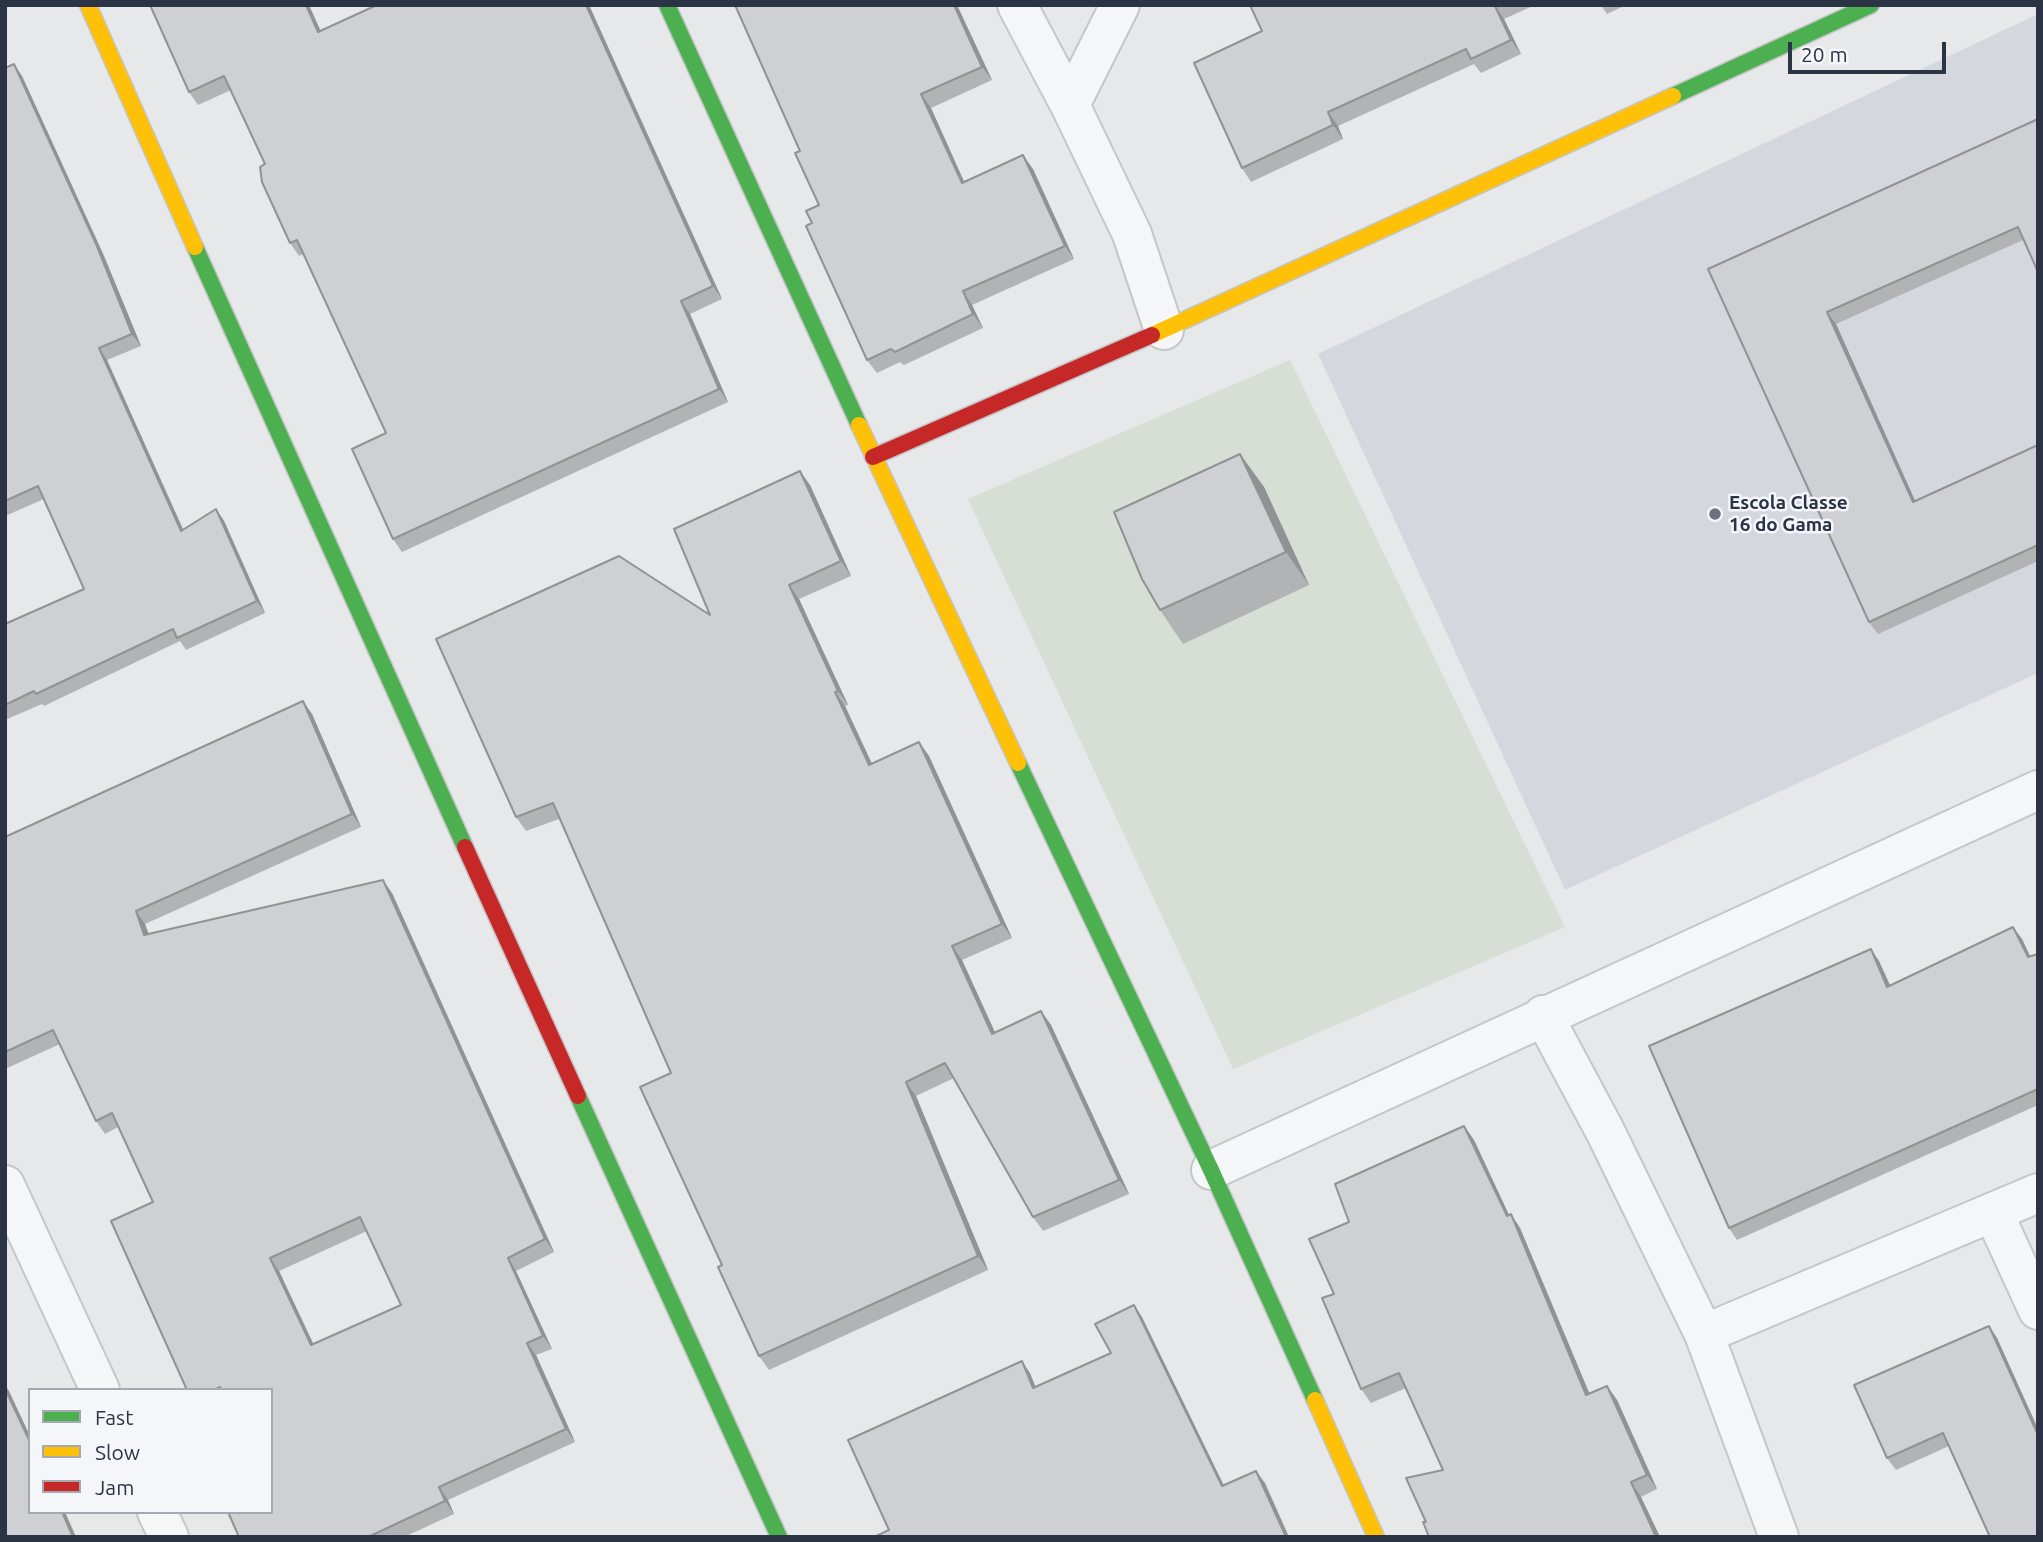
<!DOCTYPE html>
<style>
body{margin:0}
#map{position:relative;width:2043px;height:1542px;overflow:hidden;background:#e6e8ea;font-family:Ubuntu,sans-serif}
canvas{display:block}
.frame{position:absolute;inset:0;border:7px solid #2b3445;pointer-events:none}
.legend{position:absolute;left:28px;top:1388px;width:245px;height:126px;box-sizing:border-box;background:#f4f6f9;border:2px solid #a4a8b1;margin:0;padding:9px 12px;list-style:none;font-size:21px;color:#2b3445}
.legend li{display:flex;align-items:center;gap:14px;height:35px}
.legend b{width:35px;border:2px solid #a4a8b1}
.scale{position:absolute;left:1788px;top:42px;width:158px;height:32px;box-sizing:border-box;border:4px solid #2b3445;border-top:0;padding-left:9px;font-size:21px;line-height:24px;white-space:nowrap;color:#2b3445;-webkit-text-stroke:5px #f4f6f9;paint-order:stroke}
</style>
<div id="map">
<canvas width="2043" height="1542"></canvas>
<div class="frame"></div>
<ul class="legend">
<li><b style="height:9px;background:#4caf50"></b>Fast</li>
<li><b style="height:9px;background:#ffc107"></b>Slow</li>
<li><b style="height:9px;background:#c62828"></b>Jam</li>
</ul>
<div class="scale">20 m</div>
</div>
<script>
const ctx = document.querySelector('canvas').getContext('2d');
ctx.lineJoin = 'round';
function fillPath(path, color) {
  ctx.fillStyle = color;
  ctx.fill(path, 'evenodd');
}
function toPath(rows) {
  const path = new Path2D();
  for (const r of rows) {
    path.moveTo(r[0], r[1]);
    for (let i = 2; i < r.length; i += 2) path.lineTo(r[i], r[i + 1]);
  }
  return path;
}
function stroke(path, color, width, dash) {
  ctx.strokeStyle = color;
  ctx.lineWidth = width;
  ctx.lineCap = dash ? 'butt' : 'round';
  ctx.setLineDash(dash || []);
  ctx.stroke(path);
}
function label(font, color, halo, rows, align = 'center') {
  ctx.font = font + ' Ubuntu,sans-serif';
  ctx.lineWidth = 5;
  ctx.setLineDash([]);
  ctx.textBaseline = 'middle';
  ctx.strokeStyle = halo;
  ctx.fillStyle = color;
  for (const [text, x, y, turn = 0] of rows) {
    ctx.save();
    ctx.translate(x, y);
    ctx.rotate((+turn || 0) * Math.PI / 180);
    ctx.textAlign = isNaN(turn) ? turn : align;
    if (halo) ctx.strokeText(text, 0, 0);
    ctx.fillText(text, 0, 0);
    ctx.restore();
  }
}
fillPath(toPath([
 [2038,14,2038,673,1565,890,1318,354]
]), '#d4d7dd');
fillPath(toPath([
 [1290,360,1565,927,1233,1069,968,499]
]), '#d6ded6');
const street = toPath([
 [1017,5,1070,105,1132,234,1164,330],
 [1070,105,1120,5],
 [1543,1015,1605,1131,1704,1334,1779,1537],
 [1211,1170,2038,790],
 [5,1185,100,1390],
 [1993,1212,2038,1310],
 [1704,1334,2038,1193],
 [157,1512,169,1537]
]);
const fast = toPath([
 [667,5,859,425],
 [1673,96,1871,5],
 [195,247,465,847],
 [1018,763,1211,1170,1315,1400],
 [578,1096,779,1537]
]);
const slow = toPath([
 [88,5,195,247],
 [1152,335,1673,96],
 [859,425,1018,763],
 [1315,1400,1376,1537]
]);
const jam = toPath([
 [873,457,1152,335],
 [465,847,578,1096]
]);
stroke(street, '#c4c6c8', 42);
stroke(fast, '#c4c6c8', 19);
stroke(slow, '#c4c6c8', 19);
stroke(jam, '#c4c6c8', 19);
stroke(street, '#f5f6f7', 38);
stroke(fast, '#4caf50', 16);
stroke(slow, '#ffc107', 16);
stroke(jam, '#c62828', 16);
fillPath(toPath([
 [589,5,722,299,690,314,728,402,402,552,393,539,386,433,303,254,299,256,290,243,265,164,231,90,198,105,189,92,321,31],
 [735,5,957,5,992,80,931,108,964,182,1033,169,1074,259,972,305,983,328,904,365,900,362,877,373,867,360,812,223,819,205,800,151],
 [1250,5,1535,5,1504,19,1521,54,1481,73,1474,64,1338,126,1343,139,1251,182,1242,168,1262,31],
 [1601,5,1626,5,1607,14],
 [5,68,22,76,104,256,141,346,107,360,183,529,216,509,224,521,265,613,186,650,180,641,44,706,42,704,5,720,5,624,84,589,44,499,5,516],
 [2038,119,2023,240,1836,324,1915,501,2038,445,2038,561,1878,634,1869,622,1708,269],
 [1240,454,1264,487,1309,585,1183,644,1160,610],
 [810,485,851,576,799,599,848,705,845,706,872,764,919,742,929,756,1012,938,962,960,995,1032,1041,1011,1051,1025,1129,1194,1043,1231,1033,1217,954,1078,916,1096,988,1270,769,1370,759,1356,722,1265,671,1073,559,819,526,831,516,817,710,615],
 [312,714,361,827,145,924,149,934,392,893,554,1252,516,1271,552,1349,536,1355,575,1442,448,1500,454,1514,404,1537,239,1537,271,1512,271,1390,187,1390,153,1202,118,1127,105,1134,96,1121,60,1044,5,1069,5,837],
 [367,1231,401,1305,313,1344,279,1271],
 [2013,927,2022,939,2030,956,2038,953,2038,1105,1737,1240,1729,1228,1879,961,1890,985],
 [1464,1126,1474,1140,1509,1215,1520,1228,1589,1393,1607,1386,1617,1400,1657,1489,1641,1497,1660,1537,1429,1537,1426,1522,1443,1470,1406,1388,1371,1403,1361,1389,1334,1294,1349,1222],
 [1989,1326,1997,1338,2038,1429,2038,1537,1949,1446,1896,1470,1887,1458]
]), '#b1b3b5');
fillPath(toPath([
 [306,5,309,5,327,45,318,32],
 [586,5,589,5,722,299,713,286],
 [954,5,957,5,992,80,982,67],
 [1495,6,1504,19,1521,54,1511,40],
 [14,64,22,76,104,256,141,346,132,334],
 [921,94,931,108,971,197,962,183],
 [1328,112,1338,126,1343,139,1333,125],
 [1023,155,1033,169,1074,259,1065,246],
 [963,291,972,305,983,328,973,314],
 [681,301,690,314,728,402,719,389],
 [1827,312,1836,324,1921,514,1913,502],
 [99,348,107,360,189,543,181,531],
 [1240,454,1264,487,1309,585,1286,552],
 [800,471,810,485,851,576,841,561],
 [216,509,224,521,265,613,257,601],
 [789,585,799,599,848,705,838,691],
 [835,692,845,706,879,779,869,765],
 [303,701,312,714,361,827,352,814],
 [919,742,929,756,1012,938,1002,924],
 [383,880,392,893,554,1252,545,1239],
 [136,911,145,924,153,948,144,935],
 [2013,927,2022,939,2036,969,2028,957],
 [952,946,962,960,1002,1048,992,1034],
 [1871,949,1879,961,1896,999,1887,987],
 [1041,1011,1051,1025,1129,1194,1119,1180],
 [906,1082,916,1096,988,1270,978,1256],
 [1464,1126,1474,1140,1516,1230,1507,1216],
 [1511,1214,1520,1228,1596,1409,1586,1395],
 [270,1258,279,1271,320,1358,311,1345],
 [508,1258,516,1271,552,1349,543,1336],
 [1134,1305,1142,1317,1230,1498,1222,1486],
 [1989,1326,1997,1338,2038,1429,2038,1435],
 [527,1343,536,1355,575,1442,566,1429],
 [1022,1361,1030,1373,1041,1400,1033,1388],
 [5,1385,9,1391,30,1436,30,1442,5,1389],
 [1607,1386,1617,1400,1657,1489,1647,1475],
 [1256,1471,1265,1483,1289,1537,1286,1537],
 [1631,1482,1641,1497,1660,1537,1656,1537],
 [439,1487,448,1500,454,1514,445,1501],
 [62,1512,65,1512,76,1537,73,1537]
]), '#909294');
const building = toPath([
 [150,5,306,5,318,32,377,5,586,5,713,286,681,301,719,389,393,539,352,449,386,433,297,240,290,243,262,182,260,167,265,164,224,76,189,92,150,5],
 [735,5,954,5,982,67,921,94,962,183,1023,155,1065,246,963,291,973,314,895,352,891,349,867,360,806,226,812,223,806,211,819,205,795,153,800,151,735,5],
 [1250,5,1495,5,1495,6,1511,40,1471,59,1466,49,1328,112,1333,125,1242,168,1194,63,1262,31,1250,5],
 [14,64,96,244,132,334,99,348,181,531,216,509,257,601,177,638,173,629,36,694,34,691,5,705,5,624,84,589,38,486,5,501,5,68,14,64],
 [2038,119,2038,272,2018,227,1827,312,1913,502,2038,445,2038,545,1869,622,1708,269,2038,119],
 [1240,454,1286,552,1160,610,1142,579,1114,512,1240,454],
 [800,471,841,561,789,585,838,691,835,692,869,765,919,742,1002,924,952,946,992,1034,1041,1011,1119,1180,1033,1217,945,1063,906,1082,978,1256,759,1356,718,1267,722,1265,640,1087,671,1073,553,803,516,817,436,639,619,556,710,615,674,529,800,471],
 [303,701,352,814,136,911,144,935,383,880,545,1239,508,1258,543,1336,527,1343,566,1429,439,1487,445,1501,368,1537,239,1537,228,1512,271,1512,271,1390,221,1390,220,1387,214,1390,187,1390,111,1221,153,1202,112,1113,96,1121,53,1030,5,1052,5,837,303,701],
 [360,1217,401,1305,311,1345,270,1258,360,1217],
 [2013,927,2028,957,2038,954,2038,1089,1729,1228,1649,1046,1871,949,1887,987,2013,927],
 [1464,1126,1507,1216,1511,1214,1586,1395,1607,1386,1647,1475,1631,1482,1656,1537,1429,1537,1423,1522,1426,1522,1406,1478,1443,1470,1399,1373,1361,1389,1322,1298,1334,1294,1309,1239,1349,1222,1335,1184,1464,1126],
 [1134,1305,1222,1486,1256,1471,1286,1537,874,1537,889,1530,848,1440,1022,1361,1033,1388,1111,1353,1095,1324,1134,1305],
 [1989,1326,2038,1435,2038,1537,1990,1537,1943,1433,1887,1458,1854,1385,1989,1326],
 [5,1389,30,1442,30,1512,62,1512,73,1537,5,1537,5,1389]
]);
fillPath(building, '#ced0d3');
stroke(building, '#909294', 2);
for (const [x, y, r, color] of [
 [1715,514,7,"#6c737f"]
]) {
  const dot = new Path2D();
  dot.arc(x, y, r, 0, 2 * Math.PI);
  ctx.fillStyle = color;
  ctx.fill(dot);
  stroke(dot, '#f4f6f9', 2.5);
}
label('bold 19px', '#2b3445', '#f4f6f9', [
 ["Escola Classe",1729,503],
 ["16 do Gama",1729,525]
], 'left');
</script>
